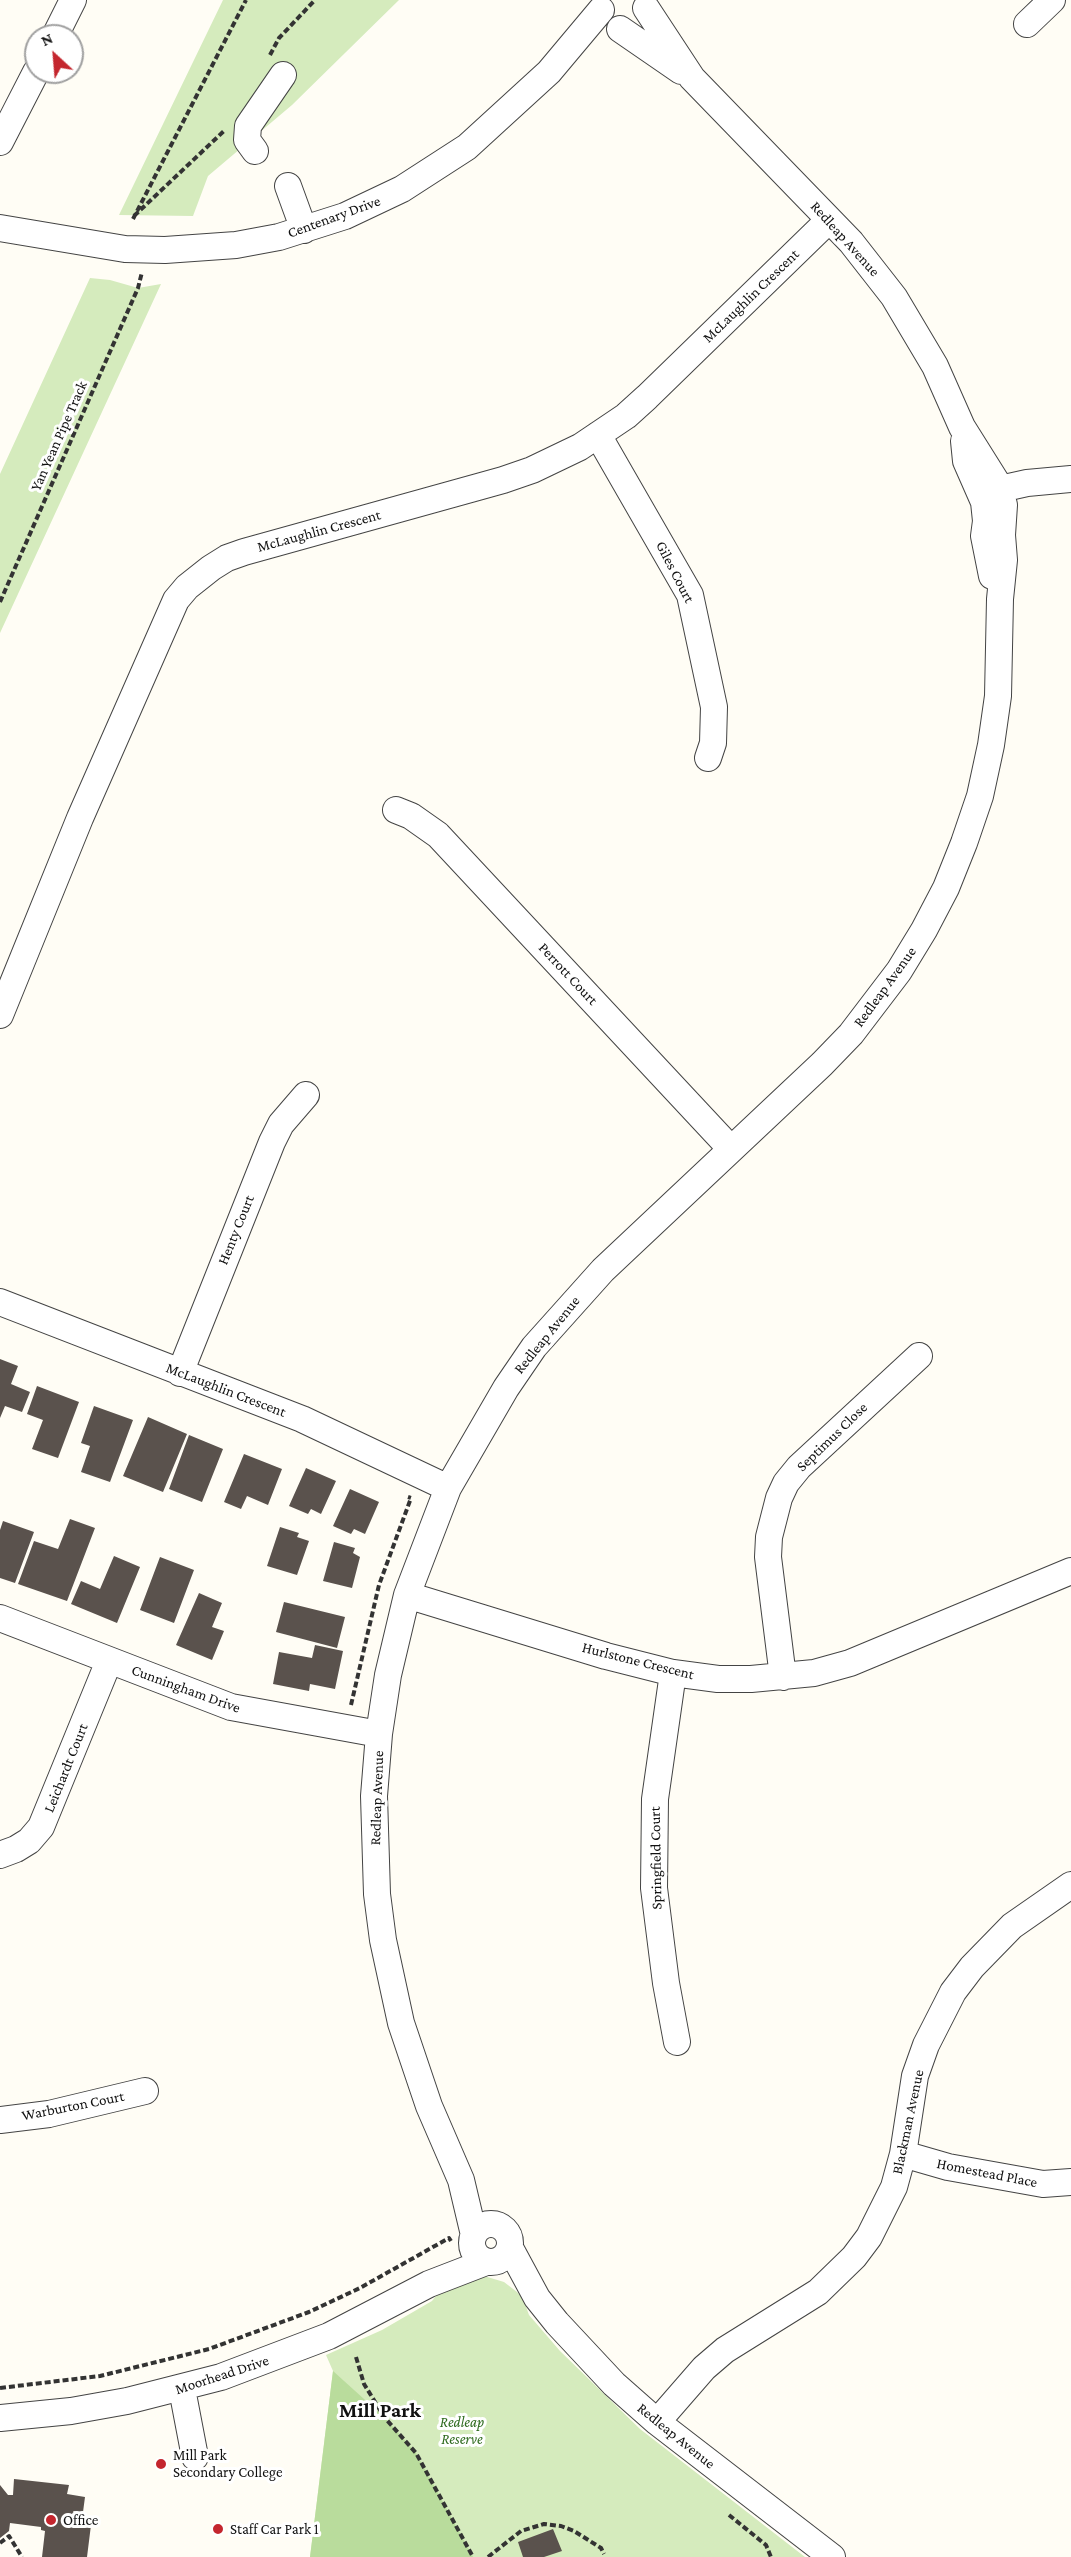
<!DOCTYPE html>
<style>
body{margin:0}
#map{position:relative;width:1071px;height:2557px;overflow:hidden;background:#fffdf5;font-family:"Crimson Pro",serif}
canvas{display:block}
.north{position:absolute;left:24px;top:24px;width:60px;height:60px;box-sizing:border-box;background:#fff;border:2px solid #a0a0a0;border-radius:50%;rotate:334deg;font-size:16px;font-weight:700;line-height:24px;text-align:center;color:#111}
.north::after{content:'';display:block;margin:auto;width:21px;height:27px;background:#c4262e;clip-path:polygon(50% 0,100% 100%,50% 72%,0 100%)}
</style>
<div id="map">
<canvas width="1071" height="2557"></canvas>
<div class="north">N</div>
</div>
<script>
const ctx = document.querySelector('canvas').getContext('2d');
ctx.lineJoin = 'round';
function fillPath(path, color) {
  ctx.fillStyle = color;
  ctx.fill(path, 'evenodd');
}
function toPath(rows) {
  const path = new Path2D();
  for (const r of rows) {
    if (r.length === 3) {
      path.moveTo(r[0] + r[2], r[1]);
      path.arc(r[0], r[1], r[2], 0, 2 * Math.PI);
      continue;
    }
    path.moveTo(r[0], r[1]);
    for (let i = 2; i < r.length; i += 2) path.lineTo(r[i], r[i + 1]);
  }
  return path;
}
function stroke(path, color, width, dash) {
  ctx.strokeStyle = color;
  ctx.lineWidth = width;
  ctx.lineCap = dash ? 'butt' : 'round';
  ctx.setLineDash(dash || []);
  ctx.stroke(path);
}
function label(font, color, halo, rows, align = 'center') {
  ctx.font = font + ' "Crimson Pro",serif';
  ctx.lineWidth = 6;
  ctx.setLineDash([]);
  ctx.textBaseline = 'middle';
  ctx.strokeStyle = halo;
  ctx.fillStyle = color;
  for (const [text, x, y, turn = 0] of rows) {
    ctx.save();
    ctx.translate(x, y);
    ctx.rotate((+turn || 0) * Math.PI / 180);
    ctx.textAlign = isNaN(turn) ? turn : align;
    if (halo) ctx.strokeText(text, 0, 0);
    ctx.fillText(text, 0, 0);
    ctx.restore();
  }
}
fillPath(toPath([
 [223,0,399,0,292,105,208,176,193,216,119,215],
 [90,278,110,280,138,288,161,284,0,633,0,474],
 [484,2276,504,2282,517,2292,523,2298,529,2315,560,2351,640,2429,805,2557,310,2557,333,2371,326,2355,382,2330,432,2301,439,2292]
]), '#d5ebbd');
fillPath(toPath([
 [333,2371,385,2418,416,2453,473,2557,310,2557]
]), '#b9dc9c');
fillPath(toPath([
 [0,1359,18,1366,11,1384,30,1392,22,1412,5,1406,0,1418],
 [37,1386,79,1402,58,1458,32,1449,43,1420,27,1414],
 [94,1406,133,1420,110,1482,81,1472,90,1446,81,1443],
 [148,1417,187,1434,163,1492,123,1476],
 [189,1435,223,1449,202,1502,169,1489],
 [244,1454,282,1469,268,1505,247,1496,241,1509,224,1502],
 [306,1468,336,1481,321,1514,311,1509,308,1514,289,1506],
 [350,1489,379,1502,365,1534,354,1529,351,1534,333,1526],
 [70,1519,95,1528,67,1601,18,1584,34,1541,58,1549],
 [3,1521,34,1532,15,1583,0,1578,0,1530],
 [280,1527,299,1533,297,1537,309,1541,297,1575,267,1566],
 [334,1542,355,1548,353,1553,360,1557,352,1588,323,1581],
 [114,1556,140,1567,117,1623,71,1604,81,1581,100,1589],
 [160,1557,194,1570,174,1623,140,1610],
 [199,1593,222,1603,212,1627,224,1631,212,1660,176,1645],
 [284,1602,345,1617,337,1648,276,1632],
 [315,1645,343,1651,335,1689,310,1684,309,1691,273,1684,279,1652,312,1658],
 [14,2479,69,2485,67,2494,85,2497,83,2512,73,2511,75,2514,92,2517,87,2557,42,2557,45,2531,41,2530,41,2527,10,2523,9,2531,0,2538,0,2485,8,2495,13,2495],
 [553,2529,562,2551,544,2557,523,2557,518,2542]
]), '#5a524d');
const minor = toPath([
 [1027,24,1052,0],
 [620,29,681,71],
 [55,36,73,0],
 [0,142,36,72],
 [255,151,247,140,248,126,283,75],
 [288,186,304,230],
 [0,228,125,249,165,250,236,245,279,237,345,216,402,189,467,147,549,72,601,10],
 [598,435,690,595,714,707,713,743,708,758],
 [964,441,966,461,984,502,986,521,984,536,992,576],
 [986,500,1000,489,1027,483,1071,479],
 [396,810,411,816,438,835,731,1149],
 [0,1015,80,818,176,600,187,587,211,568,227,558,244,552,503,480,532,470,580,447,626,416,647,397,829,220],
 [0,1302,302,1419,448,1488],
 [180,1373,272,1142,281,1124,306,1095],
 [407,1595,606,1656,673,1673,718,1679,751,1679,814,1673,850,1663,1071,1571],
 [0,1618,231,1707,379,1734],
 [673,1673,655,1799,654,1888,666,1983,677,2042],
 [783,1677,768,1557,769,1537,779,1498,786,1483,799,1467,919,1356],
 [0,1855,16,1849,29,1841,41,1827,109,1661],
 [0,2120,49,2114,145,2091],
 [903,2154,948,2167,1043,2184,1071,2182],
 [491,2243,19],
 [474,2235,461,2180,429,2106,401,2023,383,1940,377,1894,374,1796,379,1734,388,1675,407,1595,448,1488,506,1388,534,1347,603,1270,822,1064,851,1034,899,971,924,930,946,888,964,843,980,796,991,745,998,696,1000,599,1004,560,1002,535,1004,505,999,486,962,427,935,366,894,297,851,242,692,78,646,8],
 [510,2248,537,2298,557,2323,614,2384,657,2422,832,2557],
 [182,2389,195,2457],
 [0,2418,71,2411,127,2401,221,2377,329,2336,429,2284,486,2262],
 [657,2422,704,2368,725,2350,818,2292,854,2257,869,2237,894,2187,903,2154,915,2076,926,2045,953,1992,972,1967,1012,1926,1071,1885]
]);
stroke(minor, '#444', 28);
stroke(toPath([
 [270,55,279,38,315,0],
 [134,216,225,130],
 [133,219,246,0],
 [0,602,138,288,142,272],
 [351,1705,379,1585,411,1498,408,1497],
 [356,2357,364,2384,385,2418,416,2453,473,2557],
 [0,2388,100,2376,209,2349,309,2312,360,2288,449,2238,451,2241],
 [729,2515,766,2545,771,2557],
 [0,2543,9,2536,22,2557],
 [488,2557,521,2531,544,2524,561,2526,574,2531,601,2548,604,2554]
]), '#333', 4, [6, 3]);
stroke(minor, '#fff', 26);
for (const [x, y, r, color] of [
 [161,2464,6,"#c4262e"],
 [51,2520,6,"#c4262e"],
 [218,2529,6,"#c4262e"]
]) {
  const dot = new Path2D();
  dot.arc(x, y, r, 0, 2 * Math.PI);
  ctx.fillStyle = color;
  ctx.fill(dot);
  stroke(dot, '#fff', 2);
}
label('15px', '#111', '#fff', [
 ["Centenary Drive",334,217,-20],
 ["Redleap Avenue",845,239,48],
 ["McLaughlin Crescent",751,296,-44],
 ["Yan Yean Pipe Track",59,436,-66],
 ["McLaughlin Crescent",319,531,-15],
 ["Giles Court",675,572,63],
 ["Perrott Court",568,974,47],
 ["Redleap Avenue",885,987,-54],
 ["Henty Court",236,1230,-68],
 ["Redleap Avenue",547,1335,-51],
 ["McLaughlin Crescent",226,1390,21],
 ["Septimus Close",832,1437,-44],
 ["Hurlstone Crescent",638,1661,14],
 ["Cunningham Drive",186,1689,20],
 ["Leichardt Court",66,1768,-68],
 ["Redleap Avenue",377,1798,-88],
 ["Springfield Court",656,1858,-91],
 ["Warburton Court",73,2106,-11],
 ["Blackman Avenue",908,2122,-78],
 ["Homestead Place",987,2173,11],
 ["Moorhead Drive",222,2375,-18],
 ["Redleap Avenue",676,2436,39]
]);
label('italic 15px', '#2f6b1f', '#fff', [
 ["Redleap",462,2422],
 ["Reserve",462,2439]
]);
label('15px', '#111', '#fff', [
 ["Mill Park",173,2455],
 ["Secondary College",173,2472],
 ["Office",63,2520],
 ["Staff Car Park 1",230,2529]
], 'left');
label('bold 21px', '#111', '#fff', [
 ["Mill Park",380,2411]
]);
</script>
